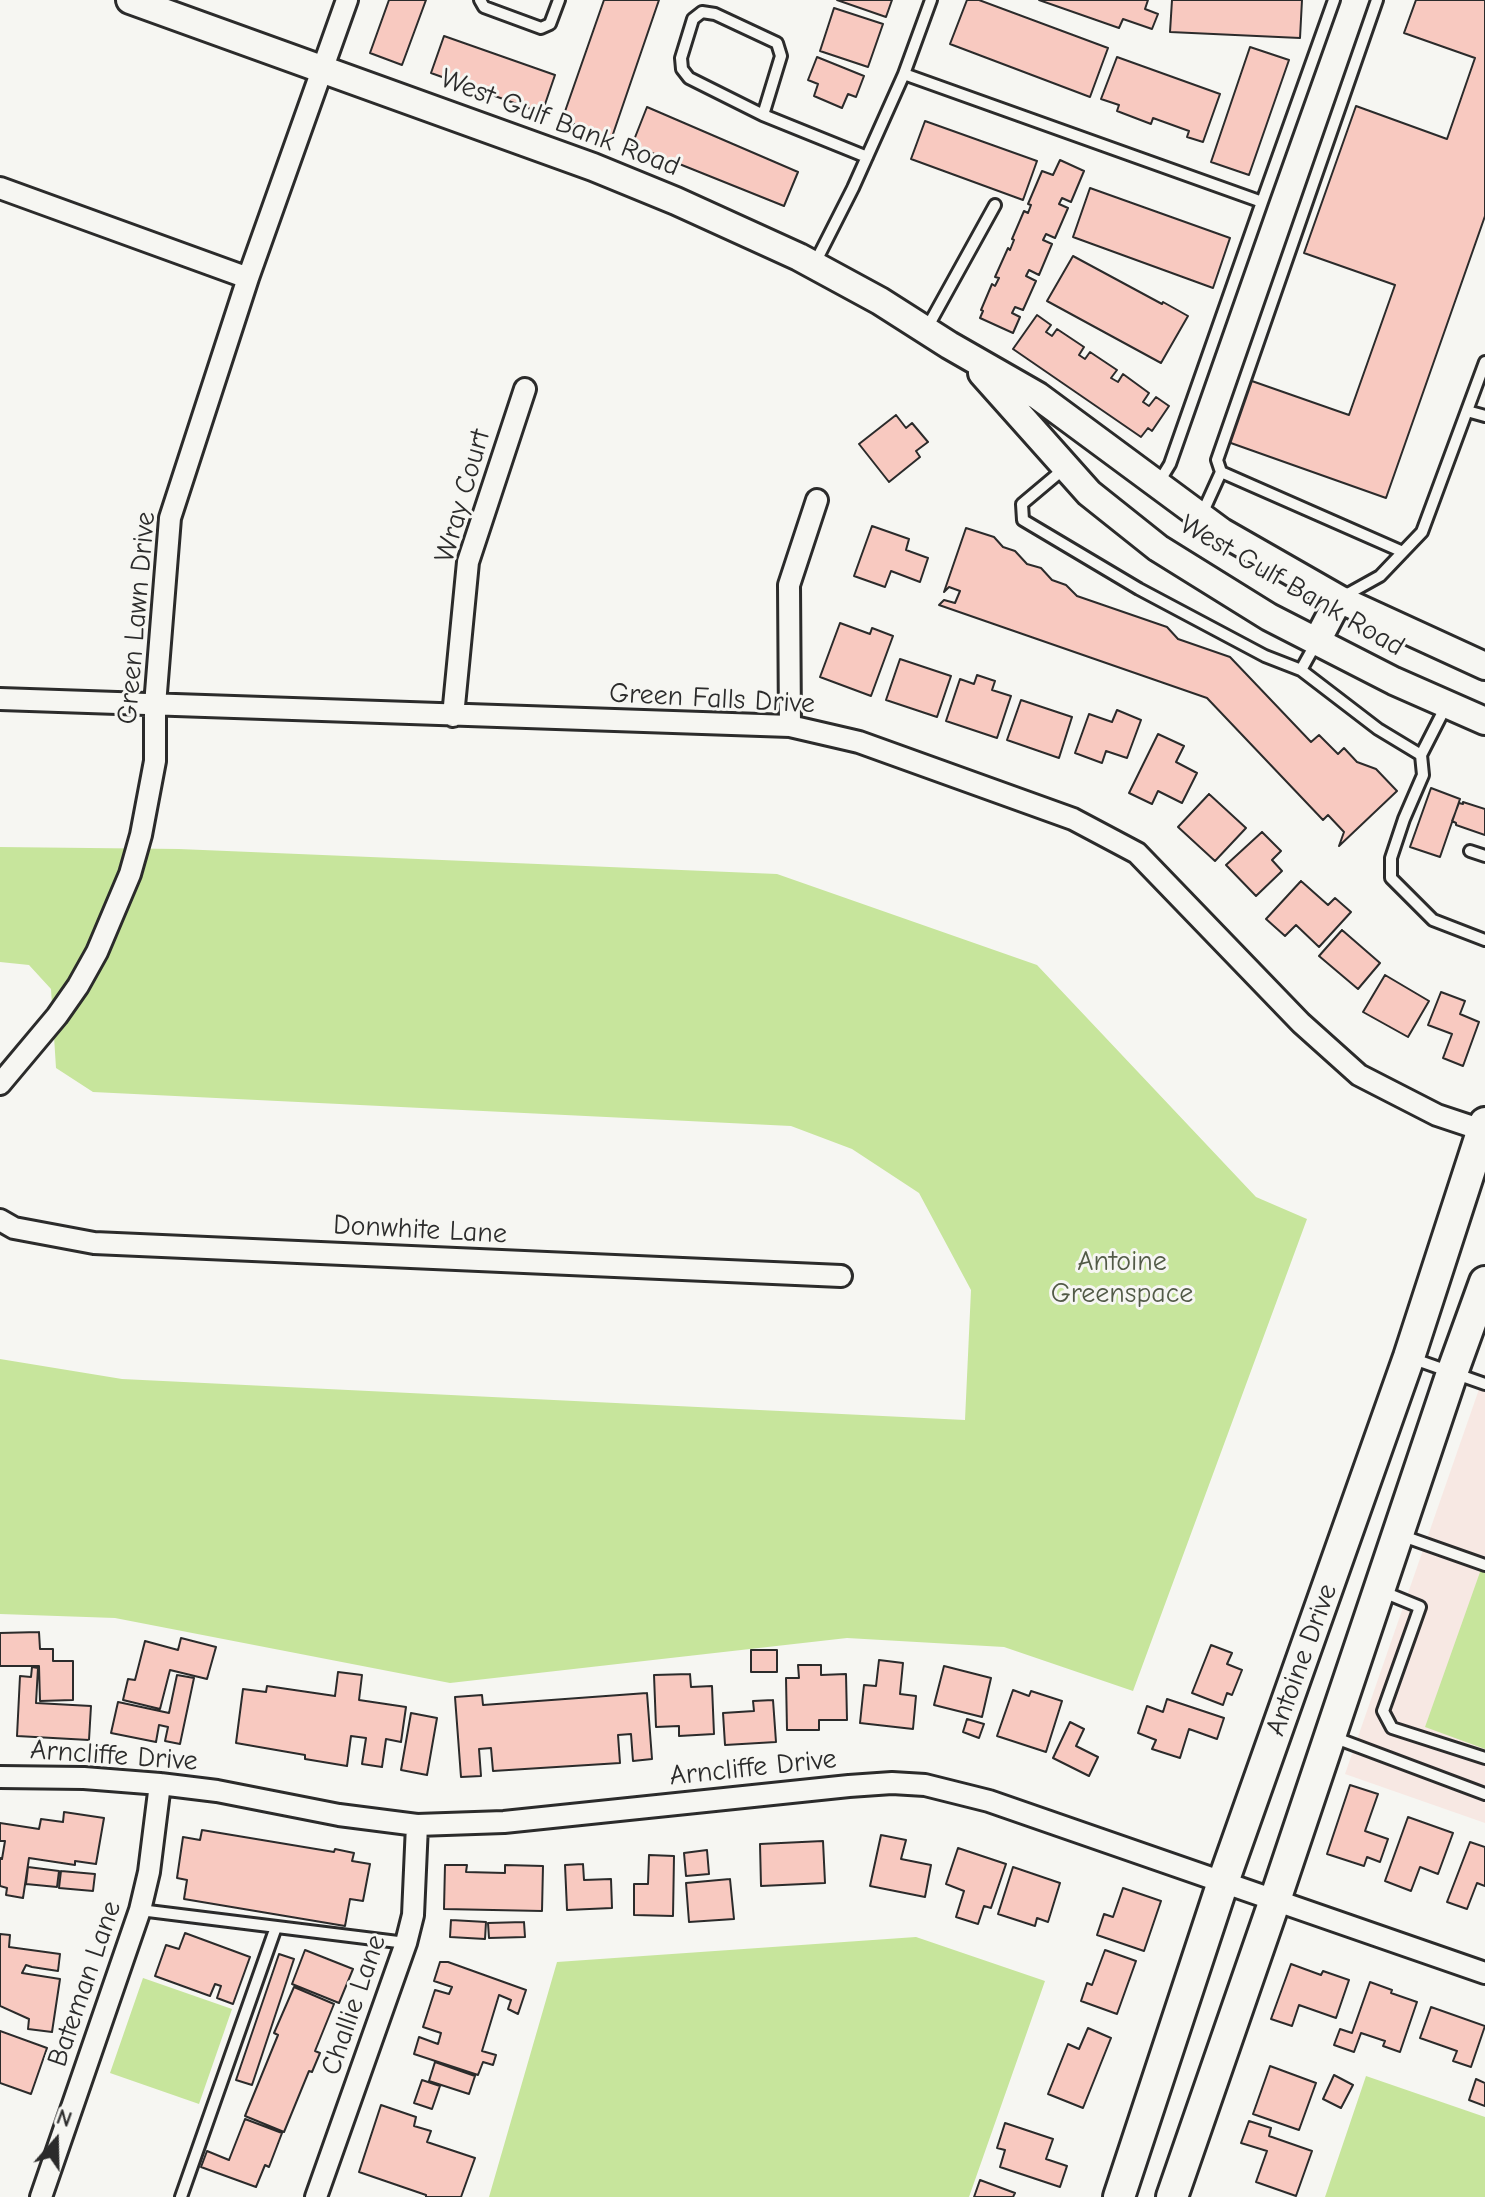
<!DOCTYPE html>
<style>
body{margin:0}
#map{position:relative;width:1485px;height:2197px;overflow:hidden;background:#f6f6f2;font-family:"Comic Neue",sans-serif}
canvas{display:block}
.north{position:absolute;left:16px;top:2101px;width:80px;height:80px;-webkit-text-stroke:6px #f6f6f2;paint-order:stroke;rotate:20deg;font-size:22px;font-weight:700;line-height:32px;text-align:center;color:#2b2b2b}
.north::after{content:'';display:block;margin:auto;width:28px;height:36px;background:#2b2b2b;clip-path:polygon(50% 0,100% 100%,50% 72%,0 100%)}
</style>
<div id="map">
<canvas width="1485" height="2197"></canvas>
<div class="north">N</div>
</div>
<script>
const ctx = document.querySelector('canvas').getContext('2d');
ctx.lineJoin = 'round';
function fillPath(path, color) {
  ctx.fillStyle = color;
  ctx.fill(path, 'evenodd');
}
function toPath(rows) {
  const path = new Path2D();
  for (const r of rows) {
    path.moveTo(r[0], r[1]);
    for (let i = 2; i < r.length; i += 2) path.lineTo(r[i], r[i + 1]);
  }
  return path;
}
function stroke(path, color, width, dash) {
  ctx.strokeStyle = color;
  ctx.lineWidth = width;
  ctx.lineCap = dash ? 'butt' : 'round';
  ctx.setLineDash(dash || []);
  ctx.stroke(path);
}
function label(font, color, halo, rows, align = 'center') {
  ctx.font = font + ' "Comic Neue",sans-serif';
  ctx.lineWidth = 6;
  ctx.setLineDash([]);
  ctx.textBaseline = 'middle';
  ctx.strokeStyle = halo;
  ctx.fillStyle = color;
  for (const [text, x, y, turn = 0] of rows) {
    ctx.save();
    ctx.translate(x, y);
    ctx.rotate((+turn || 0) * Math.PI / 180);
    ctx.textAlign = isNaN(turn) ? turn : align;
    if (halo) ctx.strokeText(text, 0, 0);
    ctx.fillText(text, 0, 0);
    ctx.restore();
  }
}
fillPath(toPath([
 [1485,1372,1485,1823,1345,1774]
]), '#f7e8e3');
fillPath(toPath([
 [0,847,179,849,777,874,1037,965,1256,1197,1307,1219,1133,1691,1004,1647,847,1638,450,1683,115,1618,0,1614,0,1359,122,1379,965,1420,971,1290,919,1193,852,1149,791,1126,93,1092,56,1068,51,989,29,965,0,962],
 [1485,1558,1485,1749,1425,1727],
 [916,1937,1045,1981,969,2197,489,2197,557,1962],
 [143,1978,232,2009,199,2104,110,2073],
 [1366,2076,1485,2117,1485,2197,1325,2197]
]), '#c7e59c');
const building = toPath([
 [389,0,426,0,402,65,370,53,389,0],
 [604,0,659,0,612,137,562,120,604,0],
 [837,0,892,0,886,17,837,0],
 [967,0,979,0,1108,48,1090,97,950,44,967,0],
 [1039,0,1148,0,1145,9,1158,14,1152,29,1123,19,1119,28,1039,0],
 [1172,0,1302,0,1300,38,1170,32,1172,0],
 [1416,0,1485,0,1485,216,1386,498,1228,442,1249,380,1349,415,1395,285,1304,253,1356,106,1447,139,1475,58,1404,33,1416,0],
 [834,8,883,24,868,67,820,51,834,8],
 [444,36,555,75,542,113,431,73,444,36],
 [1250,47,1289,60,1249,175,1211,162,1250,47],
 [817,57,864,76,856,97,848,94,842,108,814,96,818,84,808,80,817,57],
 [1117,57,1220,94,1203,142,1187,137,1189,131,1153,118,1151,124,1117,111,1119,105,1101,99,1117,57],
 [647,107,798,172,784,206,632,145,647,107],
 [925,121,1037,161,1023,200,911,159,925,121],
 [1060,160,1084,171,1071,202,1062,198,1059,204,1068,208,1055,238,1046,234,1043,240,1052,244,1039,275,1029,270,1026,276,1036,281,1023,310,1015,307,1012,313,1020,317,1013,333,980,318,983,311,981,310,992,284,995,286,999,278,995,277,1008,248,1010,250,1014,240,1012,239,1024,211,1028,213,1031,205,1028,204,1042,171,1053,175,1060,160],
 [1090,188,1230,238,1213,288,1073,237,1090,188],
 [1073,256,1162,304,1163,302,1188,316,1161,363,1047,301,1073,256],
 [1037,315,1051,325,1046,332,1052,336,1057,329,1084,347,1079,355,1085,359,1090,352,1117,370,1111,378,1118,382,1123,374,1149,393,1143,402,1149,406,1156,397,1169,406,1152,431,1148,428,1141,437,1013,349,1037,315],
 [896,415,906,428,912,423,928,442,916,451,920,457,889,482,859,444,896,415],
 [872,526,909,539,906,550,928,558,920,582,891,571,885,587,854,576,872,526],
 [966,528,994,537,1003,547,1015,551,1027,564,1041,568,1052,580,1066,585,1077,596,1167,627,1178,639,1230,657,1311,742,1319,735,1338,754,1344,748,1357,762,1376,769,1397,791,1339,846,1344,832,1328,815,1323,820,1207,698,939,605,944,600,955,603,960,591,949,587,944,592,966,528],
 [840,623,870,634,872,628,893,636,871,696,820,677,840,623],
 [900,659,951,676,937,717,886,700,900,659],
 [977,675,995,681,992,690,1011,696,997,738,946,721,960,679,974,684,977,675],
 [1021,700,1072,717,1059,758,1007,740,1021,700],
 [1117,710,1141,720,1127,758,1106,751,1102,763,1075,753,1089,714,1112,722,1117,710],
 [1158,734,1184,746,1176,762,1197,773,1182,803,1158,791,1152,804,1129,793,1158,734],
 [1431,788,1460,799,1440,857,1410,847,1431,788],
 [1209,794,1246,828,1215,861,1178,827,1209,794],
 [1463,802,1485,809,1485,835,1456,825,1456,823,1452,821,1459,803,1463,804,1463,802],
 [1262,832,1281,851,1272,860,1282,871,1256,896,1226,865,1262,832],
 [1301,881,1328,905,1335,898,1351,912,1319,947,1296,925,1285,936,1266,919,1301,881],
 [1342,930,1380,963,1358,989,1319,956,1342,930],
 [1385,975,1429,1001,1408,1037,1363,1012,1385,975],
 [1441,992,1465,1001,1460,1014,1479,1022,1463,1066,1443,1058,1452,1034,1428,1025,1441,992],
 [39,1632,40,1649,53,1649,53,1661,73,1661,73,1700,40,1701,39,1666,0,1666,0,1633,39,1632],
 [181,1638,216,1647,207,1679,170,1670,160,1709,123,1700,128,1679,135,1680,145,1641,178,1650,181,1638],
 [1211,1645,1232,1653,1227,1664,1242,1670,1232,1695,1227,1693,1223,1705,1192,1693,1211,1645],
 [751,1650,777,1650,777,1672,751,1672,751,1650],
 [879,1660,903,1663,900,1694,916,1696,913,1729,860,1723,864,1685,876,1686,879,1660],
 [798,1665,821,1665,821,1675,846,1674,847,1720,819,1720,819,1730,787,1730,786,1678,799,1678,798,1665],
 [944,1666,991,1678,982,1717,934,1705,944,1666],
 [32,1667,38,1668,36,1703,91,1706,89,1740,17,1736,20,1676,31,1677,32,1667],
 [338,1672,362,1675,359,1700,406,1707,401,1742,386,1739,382,1767,362,1764,366,1738,351,1736,347,1766,305,1759,305,1755,236,1743,243,1689,266,1692,267,1686,335,1696,338,1672],
 [690,1674,691,1687,712,1686,714,1734,679,1736,679,1726,656,1727,654,1675,690,1674],
 [177,1675,194,1678,180,1744,165,1741,168,1727,159,1725,156,1742,111,1733,118,1702,169,1713,177,1675],
 [1013,1690,1029,1696,1031,1691,1062,1701,1046,1752,997,1736,1013,1690],
 [647,1693,652,1759,633,1761,631,1734,618,1735,620,1763,493,1771,491,1748,479,1749,481,1776,461,1777,455,1697,482,1695,483,1705,647,1693],
 [1167,1699,1224,1718,1217,1739,1189,1729,1180,1758,1152,1749,1156,1740,1138,1733,1147,1706,1163,1712,1167,1699],
 [773,1700,776,1742,725,1745,723,1713,754,1711,753,1701,773,1700],
 [411,1713,437,1718,427,1775,401,1770,411,1713],
 [967,1719,984,1724,979,1738,963,1732,967,1719],
 [1070,1722,1084,1729,1076,1746,1098,1757,1089,1776,1053,1758,1070,1722],
 [1350,1785,1378,1794,1365,1831,1388,1839,1380,1862,1367,1857,1364,1866,1327,1854,1350,1785],
 [64,1812,104,1818,96,1864,75,1861,75,1865,29,1858,23,1898,6,1895,7,1888,0,1886,0,1858,2,1859,5,1841,0,1841,0,1823,39,1829,41,1819,63,1822,64,1812],
 [1408,1817,1453,1833,1438,1874,1420,1867,1411,1891,1385,1881,1408,1817],
 [202,1830,334,1852,335,1849,354,1853,352,1861,370,1864,363,1901,350,1899,345,1926,184,1899,187,1880,177,1878,183,1837,200,1840,202,1830],
 [881,1835,906,1840,901,1859,931,1865,925,1897,870,1886,881,1835],
 [823,1841,825,1883,761,1886,760,1844,823,1841],
 [1470,1842,1485,1847,1485,1886,1477,1883,1467,1909,1447,1902,1470,1842],
 [958,1848,1006,1864,991,1908,984,1906,978,1924,956,1917,964,1891,946,1884,958,1848],
 [707,1850,709,1874,686,1876,684,1853,707,1850],
 [649,1855,674,1856,673,1916,634,1915,634,1884,648,1884,649,1855],
 [583,1864,584,1880,611,1879,612,1908,567,1910,565,1865,583,1864],
 [445,1865,467,1865,466,1872,505,1873,505,1865,543,1866,542,1911,444,1909,445,1865],
 [28,1867,59,1871,57,1887,26,1884,28,1867],
 [1013,1867,1060,1883,1048,1922,1037,1918,1035,1926,998,1914,1013,1867],
 [61,1871,95,1874,93,1891,59,1888,61,1871],
 [730,1879,734,1919,689,1922,686,1883,730,1879],
 [1123,1888,1161,1901,1144,1951,1097,1935,1104,1914,1113,1917,1123,1888],
 [451,1920,486,1922,485,1939,450,1937,451,1920],
 [524,1922,525,1937,489,1938,488,1923,524,1922],
 [185,1933,250,1957,233,2004,217,1998,221,1986,215,1984,210,1996,155,1976,166,1945,179,1949,185,1933],
 [0,1934,10,1935,9,1947,60,1954,58,1971,32,1967,26,1965,22,1973,60,1979,52,2032,28,2029,29,2019,0,2006,0,1934],
 [305,1950,353,1969,339,2003,292,1984,305,1950],
 [1105,1950,1136,1961,1117,2014,1081,2001,1087,1983,1092,1985,1105,1950],
 [279,1954,294,1959,252,2085,236,2080,279,1954],
 [440,1962,448,1962,526,1990,518,2014,508,2009,511,2000,499,1995,482,2051,496,2055,493,2065,483,2062,478,2075,414,2054,419,2037,438,2044,441,2033,423,2027,435,1990,449,1994,452,1987,434,1981,440,1962],
 [1291,1964,1321,1975,1323,1971,1349,1980,1336,2018,1299,2005,1292,2026,1271,2019,1291,1964],
 [1370,1982,1392,1990,1391,1993,1417,2002,1400,2052,1383,2046,1385,2041,1361,2033,1354,2052,1334,2045,1340,2029,1352,2033,1370,1982],
 [294,1987,334,2004,315,2051,320,2053,312,2072,309,2071,284,2132,245,2116,278,2035,274,2033,294,1987],
 [1431,2007,1485,2026,1471,2067,1453,2061,1457,2051,1420,2038,1431,2007],
 [1088,2028,1111,2038,1083,2108,1048,2094,1068,2044,1079,2049,1088,2028],
 [0,2031,47,2048,31,2094,0,2083,0,2031],
 [435,2062,475,2076,469,2094,429,2081,435,2062],
 [1270,2066,1316,2083,1299,2130,1253,2114,1270,2066],
 [1334,2075,1353,2085,1341,2108,1323,2099,1334,2075],
 [1476,2079,1485,2083,1485,2106,1469,2100,1476,2079],
 [422,2080,440,2086,432,2109,414,2103,422,2080],
 [381,2105,416,2117,414,2126,431,2131,427,2142,475,2158,461,2197,426,2197,426,2195,359,2172,381,2105],
 [245,2119,282,2133,269,2167,265,2165,256,2187,201,2167,207,2151,229,2160,245,2119],
 [1249,2121,1271,2128,1269,2136,1312,2151,1296,2196,1256,2182,1267,2151,1241,2143,1249,2121],
 [1005,2123,1053,2139,1046,2159,1067,2166,1060,2187,1000,2167,1005,2150,997,2148,1005,2123],
 [980,2180,1015,2193,1013,2197,974,2197,980,2180]
]);
fillPath(building, '#f8c9c0');
stroke(building, '#2b2b2b', 2);
const service = toPath([
 [480,0,484,7,541,28,550,24,559,0],
 [904,74,931,0],
 [763,115,689,78,682,69,681,58,693,19,702,12,715,14,777,43,781,56,763,115,867,157],
 [1262,202,1334,0],
 [815,263,853,188,904,74,1262,202,1170,464,1159,482],
 [927,328,995,205],
 [1467,411,1485,416],
 [1066,467,1022,504,1023,520,1139,589,1265,656,1301,670,1316,643],
 [1221,472,1217,460,1377,0],
 [1202,514,1221,472,1403,552],
 [1344,596,1380,576,1422,532,1485,362],
 [1301,670,1378,729,1421,755,1423,775,1404,819,1391,858,1391,878,1433,920,1485,940],
 [1421,755,1446,706],
 [1470,851,1485,856],
 [1411,1358,1485,1384],
 [1400,1535,1485,1565],
 [1381,1591,1420,1607,1383,1711,1392,1728,1485,1758],
 [1333,1737,1485,1794],
 [140,1910,406,1943],
 [181,2197,276,1927]
]);
const minor = toPath([
 [0,188,248,278],
 [0,699,790,726,859,742,1073,819,1137,853,1301,1023,1359,1075,1437,1115,1485,1131],
 [453,716,468,562,525,389],
 [790,726,789,585,817,500],
 [0,1084,57,1016,78,986,97,952,130,874,141,835,155,761,155,705,170,518,248,278,347,0],
 [0,1220,14,1228,94,1243,841,1276],
 [0,1777,84,1778,160,1784,217,1791,339,1815,417,1825,504,1822,849,1786,892,1783,925,1785,989,1801,1485,1973],
 [41,2197,140,1910,149,1872,160,1784],
 [316,2197,406,1943,413,1915,417,1825]
]);
const tertiary = toPath([
 [130,0,593,167,676,201,799,257,880,301,949,345,1038,396,1222,532,1339,599,1485,666],
 [982,373,1089,493,1158,548,1269,617,1394,681,1485,721],
 [1317,641,1339,599]
]);
const secondary = toPath([
 [1119,2197,1223,1882,1409,1357,1485,1123],
 [1172,2197,1275,1900,1452,1373,1485,1282]
]);
stroke(service, '#2b2b2b', 16);
stroke(minor, '#2b2b2b', 26);
stroke(tertiary, '#2b2b2b', 32);
stroke(secondary, '#2b2b2b', 36);
stroke(service, '#f6f6f2', 10);
stroke(minor, '#f6f6f2', 20);
stroke(tertiary, '#f6f6f2', 26);
stroke(secondary, '#f6f6f2', 30);
label('28px', '#2b2b2b', '#f6f6f2', [
 ["West Gulf Bank Road",560,123,21],
 ["Wray Court",463,496,-74],
 ["West Gulf Bank Road",1292,586,30],
 ["Green Lawn Drive",137,618,-85],
 ["Green Falls Drive",712,699,3],
 ["Donwhite Lane",420,1230,3],
 ["Antoine Drive",1302,1660,-70],
 ["Arncliffe Drive",114,1756,4],
 ["Arncliffe Drive",753,1768,-6],
 ["Bateman Lane",85,1984,-71],
 ["Challie Lane",354,2005,-71]
]);
label('28px', '#525a47', '#f6f6f2', [
 ["Antoine",1122,1262],
 ["Greenspace",1122,1294]
]);
</script>
